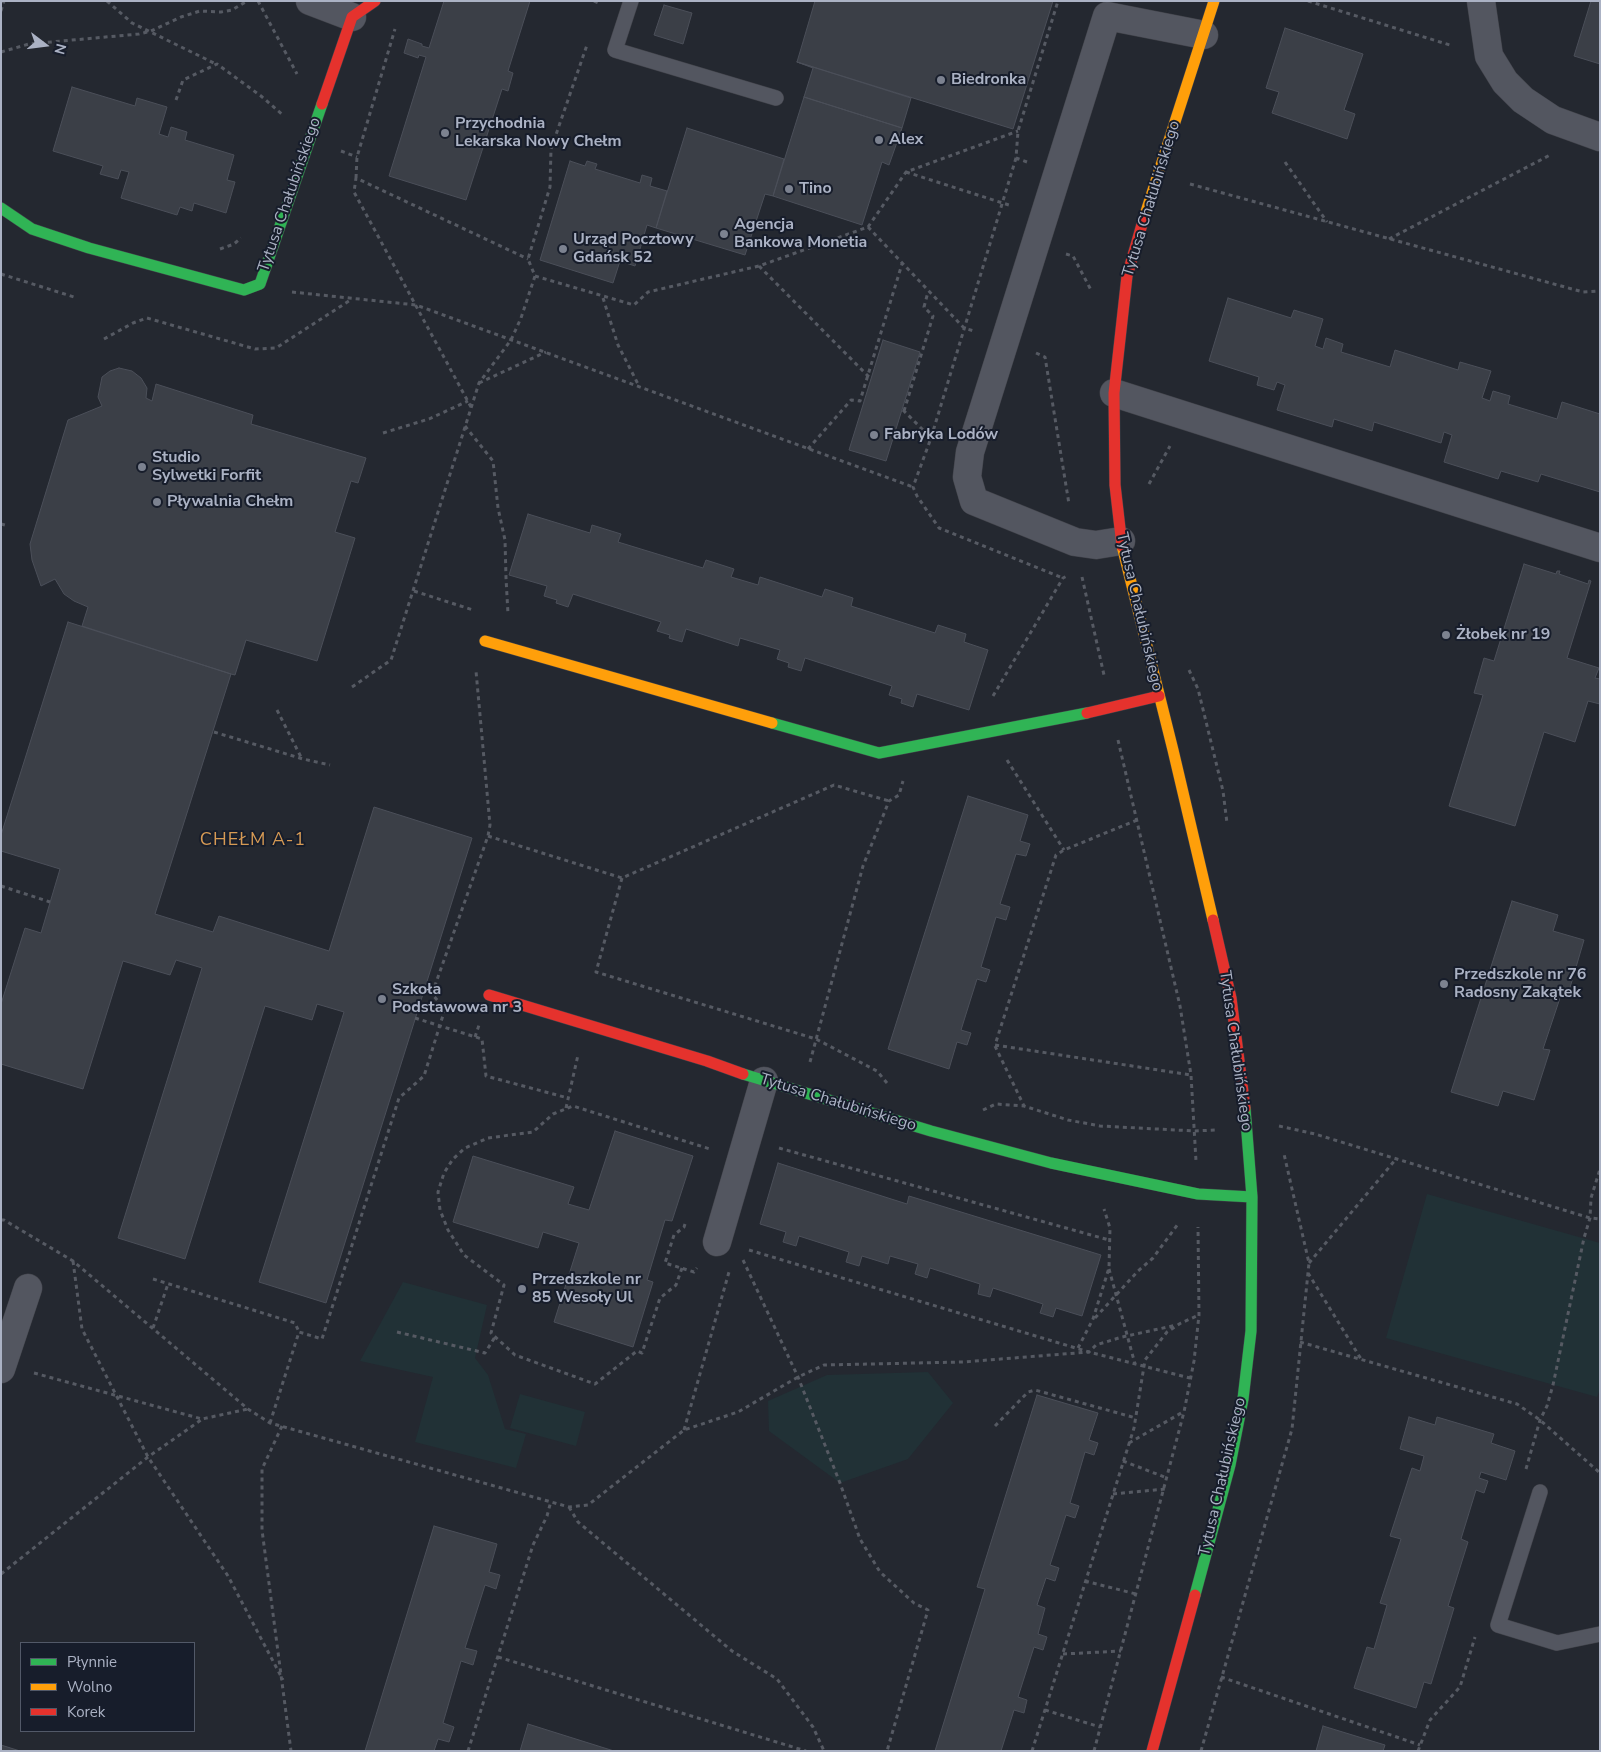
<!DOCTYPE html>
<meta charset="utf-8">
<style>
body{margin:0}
#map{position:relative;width:1601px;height:1752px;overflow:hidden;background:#242830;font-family:"Nunito Sans",sans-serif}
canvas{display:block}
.frame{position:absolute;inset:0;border:2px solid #abb2c4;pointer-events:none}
.legend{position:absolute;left:20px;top:1642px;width:175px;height:90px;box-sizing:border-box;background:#171d2b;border:1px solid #525968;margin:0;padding:6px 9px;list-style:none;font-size:15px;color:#abb2c4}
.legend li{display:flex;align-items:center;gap:10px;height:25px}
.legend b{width:25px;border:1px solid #525968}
.north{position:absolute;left:20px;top:20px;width:50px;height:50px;-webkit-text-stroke:4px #171d2b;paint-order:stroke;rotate:105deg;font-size:14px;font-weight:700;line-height:20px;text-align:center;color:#abb2c4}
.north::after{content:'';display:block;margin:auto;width:18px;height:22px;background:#abb2c4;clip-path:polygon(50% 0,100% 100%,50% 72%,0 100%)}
</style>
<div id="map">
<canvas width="1601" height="1752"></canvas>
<div class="frame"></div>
<ul class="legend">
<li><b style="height:6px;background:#30b455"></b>Płynnie</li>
<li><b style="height:6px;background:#ff9f0a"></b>Wolno</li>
<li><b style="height:6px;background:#e5322d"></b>Korek</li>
</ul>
<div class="north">N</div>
</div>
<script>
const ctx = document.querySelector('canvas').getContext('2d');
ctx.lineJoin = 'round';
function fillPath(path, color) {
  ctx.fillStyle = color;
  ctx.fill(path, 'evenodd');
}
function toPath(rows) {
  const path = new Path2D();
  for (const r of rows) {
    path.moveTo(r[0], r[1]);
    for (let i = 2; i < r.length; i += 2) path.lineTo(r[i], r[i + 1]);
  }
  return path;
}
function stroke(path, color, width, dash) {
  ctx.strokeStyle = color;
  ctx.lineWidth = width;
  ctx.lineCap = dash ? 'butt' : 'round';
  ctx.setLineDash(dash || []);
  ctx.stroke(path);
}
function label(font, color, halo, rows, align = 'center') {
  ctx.font = font + ' "Nunito Sans",sans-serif';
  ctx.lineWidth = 4;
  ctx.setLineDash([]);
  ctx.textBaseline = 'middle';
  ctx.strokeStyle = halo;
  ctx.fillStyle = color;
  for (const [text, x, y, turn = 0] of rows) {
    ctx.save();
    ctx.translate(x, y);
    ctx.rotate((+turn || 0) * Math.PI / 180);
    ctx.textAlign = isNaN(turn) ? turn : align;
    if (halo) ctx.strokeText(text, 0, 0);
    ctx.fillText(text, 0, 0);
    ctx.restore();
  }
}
fillPath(toPath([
 [1427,1194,1600,1243,1600,1389,1597,1397,1386,1338],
 [403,1282,487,1305,475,1358,488,1375,505,1429,526,1434,516,1468,415,1442,433,1377,360,1361],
 [928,1372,953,1403,908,1459,840,1483,769,1431,768,1401,827,1375],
 [520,1394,585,1412,576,1446,510,1428]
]), '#213136');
const building = toPath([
 [444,1,530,1,508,71,513,73,508,91,502,89,466,200,389,176,426,57,419,55,418,58,404,53,408,39,422,44,422,46,429,48,444,1],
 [815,1,1053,1,1013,129,797,62,815,1],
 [1591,1,1600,1,1600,64,1574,56,1591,1],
 [664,5,692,13,683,44,654,35,664,5],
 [1285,28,1363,54,1344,110,1355,114,1347,139,1272,113,1279,92,1266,88,1285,28],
 [797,62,911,98,902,128,804,97,813,68,797,62],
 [72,87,135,106,137,98,167,107,159,134,168,137,171,127,187,132,185,140,234,155,227,180,235,182,226,213,194,203,192,211,180,207,177,215,121,198,129,172,121,170,118,179,100,174,103,166,53,151,72,87],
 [804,97,902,128,889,165,882,162,862,225,773,196,804,97],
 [687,128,784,159,773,196,765,194,745,255,656,228,687,128],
 [570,161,585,166,587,161,597,164,595,169,640,183,642,175,652,178,650,186,667,191,656,228,647,225,635,266,620,261,613,283,540,260,570,161],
 [1228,298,1291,318,1294,310,1323,319,1315,346,1323,349,1326,338,1343,344,1341,352,1390,367,1395,350,1458,370,1460,362,1491,371,1482,398,1490,401,1493,391,1510,396,1508,404,1557,419,1562,402,1600,414,1600,492,1541,474,1538,482,1501,471,1498,479,1444,462,1452,435,1444,432,1441,443,1374,422,1372,431,1334,419,1332,427,1277,410,1285,385,1277,382,1274,390,1257,385,1259,377,1209,361,1228,298],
 [883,340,920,352,886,461,849,450,883,340],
 [119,368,132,371,141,378,147,388,146,398,152,401,156,384,253,415,251,424,366,458,358,483,351,481,335,532,355,538,317,661,246,640,235,675,231,674,82,626,88,607,74,601,64,594,55,579,41,586,32,560,30,544,68,420,102,406,98,397,102,377,110,371,119,368],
 [528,514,590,533,592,525,621,534,618,542,703,568,706,560,734,569,731,577,758,585,760,577,822,597,825,589,853,598,851,606,935,633,938,625,966,634,964,642,988,650,969,710,917,694,913,707,901,703,902,699,889,695,892,686,805,658,801,671,788,667,789,663,777,659,780,650,740,638,738,646,686,629,682,642,669,638,670,635,657,631,661,622,573,594,568,607,556,603,557,600,544,596,547,586,509,575,528,514],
 [1524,564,1556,574,1557,571,1560,571,1559,574,1588,584,1589,580,1591,581,1567,658,1599,668,1595,678,1600,679,1600,704,1588,701,1575,742,1544,732,1515,826,1449,806,1483,695,1474,693,1484,658,1494,661,1524,564],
 [68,622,231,674,155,914,213,932,219,916,329,951,374,807,472,838,326,1303,259,1282,344,1012,317,1004,312,1020,265,1006,185,1259,118,1238,202,968,176,960,170,975,123,961,83,1089,1,1064,1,1004,25,928,41,933,60,869,1,851,1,835,68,622],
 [968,796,1028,815,1020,841,1030,844,1026,856,1016,854,1000,904,1010,907,1006,920,996,917,981,967,990,970,986,982,977,979,961,1030,971,1033,967,1045,957,1042,949,1069,888,1049,968,796],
 [1512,901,1558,915,1553,931,1584,940,1569,991,1563,989,1543,1049,1550,1050,1534,1100,1503,1091,1498,1106,1451,1092,1512,901],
 [615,1131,693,1156,672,1221,665,1220,647,1280,653,1282,633,1347,554,1322,579,1243,543,1232,538,1248,453,1222,473,1156,574,1187,568,1204,589,1210,615,1131],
 [778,1163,907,1204,909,1196,1101,1255,1082,1316,1056,1308,1053,1317,1040,1313,1043,1304,993,1288,990,1297,978,1294,980,1284,930,1268,927,1278,915,1274,918,1264,890,1256,888,1264,862,1256,859,1266,846,1262,849,1252,799,1236,796,1246,783,1242,786,1232,760,1224,778,1163],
 [1037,1395,1098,1413,1089,1440,1098,1443,1094,1455,1085,1452,1070,1503,1079,1506,1075,1518,1066,1515,1050,1565,1059,1568,1055,1581,1046,1578,1037,1605,1045,1608,1038,1634,1047,1637,1043,1650,1034,1647,1018,1697,1027,1700,1024,1713,1014,1710,1001,1751,935,1751,985,1589,977,1587,1037,1395],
 [1409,1417,1435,1425,1437,1417,1494,1434,1491,1443,1515,1451,1506,1480,1481,1472,1479,1478,1488,1481,1484,1493,1476,1490,1461,1539,1468,1542,1448,1606,1454,1608,1431,1684,1424,1682,1416,1708,1354,1688,1367,1647,1374,1649,1387,1605,1380,1603,1401,1539,1390,1536,1412,1468,1420,1471,1424,1456,1400,1449,1409,1417],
 [434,1526,497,1544,489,1572,500,1575,496,1589,485,1585,465,1648,477,1651,473,1665,461,1661,443,1723,454,1727,449,1742,438,1739,434,1751,365,1751,434,1526],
 [528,1724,614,1751,520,1751,528,1724],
 [1323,1726,1385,1745,1383,1751,1316,1751,1323,1726],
 [1,1745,20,1751,1,1751,1,1745]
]);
fillPath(building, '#3b3f47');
stroke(building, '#4b4f59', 1);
const lane = toPath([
 [631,1,615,50,776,98],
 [1540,1492,1498,1625,1557,1643,1600,1634]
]);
const street = toPath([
 [310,1,352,17],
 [1481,1,1489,56,1505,82,1523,100,1553,120,1600,137],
 [1114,393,1600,548],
 [1121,541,1096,545,1075,542,974,501,967,477,970,452,1107,16,1204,35],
 [717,1242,764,1081],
 [1,1369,28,1288]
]);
const fast = toPath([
 [1,208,32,229,89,248,244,290,260,284,322,104],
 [772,723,879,753,1087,713],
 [743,1074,931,1131,1051,1163,1198,1194,1252,1197],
 [1195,1595,1230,1465,1243,1399,1251,1331,1252,1197,1245,1108]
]);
const slow = toPath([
 [1143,221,1214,1],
 [1122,546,1173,750,1213,920],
 [485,641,772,723]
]);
const jam = toPath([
 [322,104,352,17,375,1],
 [1122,546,1115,485,1114,393,1127,276,1143,221],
 [1087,713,1159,696],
 [1213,920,1231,998,1245,1108],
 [489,995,707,1061,743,1074],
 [1152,1751,1195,1595]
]);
stroke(lane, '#404249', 16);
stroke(street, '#404249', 29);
stroke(fast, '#404249', 12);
stroke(slow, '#404249', 12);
stroke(jam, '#404249', 12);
stroke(toPath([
 [107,1,132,23,216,64],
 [258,1,297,74],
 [594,1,601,4],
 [1308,1,1453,46],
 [1,11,4,1],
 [1,52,29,44,139,34,151,31,181,17,200,11,221,12,232,10,247,1],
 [176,100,183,80,217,64,261,96,284,116],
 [341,151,357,157],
 [1016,158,931,438,913,487,917,496,939,528,1063,578],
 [1027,162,1016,158,1018,131,1058,1],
 [1285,162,1327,222],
 [906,172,1012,206],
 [356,178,357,157,395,29],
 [1190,184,1583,292,1600,291],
 [868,227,964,328,974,331],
 [1389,239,1552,154],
 [220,249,234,244,241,238],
 [1066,254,1073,256,1091,290],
 [759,266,871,379],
 [1,274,74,297],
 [535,276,634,305,648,292,759,266,868,227,906,172,1018,131],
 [292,292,416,305,913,487],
 [603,298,618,345,639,386],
 [104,339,133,323,147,318,255,349,276,348,352,299],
 [1036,353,1045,357,1069,504],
 [479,383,546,352],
 [471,407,354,192,356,178,528,259],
 [903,410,931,438],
 [904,411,933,316,924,307,928,292],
 [465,426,493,461,498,508,505,540,506,578,508,614],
 [383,433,429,419,468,401],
 [808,449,851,400,860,401,902,264],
 [1149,484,1170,446],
 [1,524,5,525],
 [1082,577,1104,675],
 [414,591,473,610],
 [1189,670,1198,689,1223,791,1227,823],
 [352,687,391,660,479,383,511,340,521,318,535,276,528,259,550,187,551,149,587,45],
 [993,696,1063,578,1069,575],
 [277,710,302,759],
 [214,732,303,759,330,765],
 [1118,740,1180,1006,1191,1075,1196,1161],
 [1007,760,1064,850],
 [1137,820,1064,850,1056,855,995,1045,1191,1075],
 [488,836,622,878,834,785,889,801],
 [622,878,596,972,816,1039,877,1071,887,1083],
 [1,886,50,902],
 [415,1018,482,1039,486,1076,568,1098],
 [475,1037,479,1025],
 [995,1046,1024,1106],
 [810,1062,863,866,889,801,899,795,903,781],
 [566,1108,578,1055],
 [983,1110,996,1104,1024,1106,1068,1120,1100,1126,1195,1131,1215,1130],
 [1279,1126,1315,1134,1590,1218,1600,1219],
 [779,1148,1109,1240],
 [1,1220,4,1220,73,1261,248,1409,270,1423,569,1507,588,1505,684,1430,738,1412,798,1377,824,1365,963,1362,1089,1352,1096,1345,1122,1337,1177,1325],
 [685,1224,684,1227,674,1235,665,1263,694,1272,697,1268],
 [749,1250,1089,1352,1190,1378],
 [743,1260,798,1377,840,1483,860,1539,880,1572,914,1603,928,1610,887,1751],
 [73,1261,82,1329,148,1457,228,1576,283,1680],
 [1309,1263,1396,1159],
 [682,1268,676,1285,660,1298,642,1353,637,1351,595,1384,515,1355,491,1333,504,1285,464,1255,448,1230,440,1210,438,1192,444,1173,453,1159,465,1148,488,1138,533,1132,553,1114,573,1106,710,1149],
 [1109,1269,1135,1364],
 [1308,1273,1361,1359],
 [153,1279,295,1323,299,1332],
 [1095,1318,1138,1271,1153,1258,1178,1224],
 [153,1328,168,1284],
 [397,1332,485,1353,495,1337],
 [1300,1342,1517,1404,1540,1420,1600,1473],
 [1078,1348,1093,1319,1109,1268,1110,1228,1104,1209],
 [34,1373,202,1419,248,1409],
 [270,1423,299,1332,322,1339,399,1098,424,1076,445,1009,432,994,488,836,490,825,476,671],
 [282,1426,262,1469,262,1530,291,1751],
 [995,1426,1028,1392,1035,1390,1136,1418],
 [684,1430,729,1272],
 [1129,1443,1183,1412],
 [1123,1461,1167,1478],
 [1526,1469,1540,1420,1547,1406,1553,1385,1584,1238,1590,1218,1591,1198,1600,1169],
 [1113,1494,1165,1489],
 [569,1507,578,1522,732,1651,777,1679,813,1727,824,1751],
 [1,1574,148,1457,201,1420],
 [1085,1581,1136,1594],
 [1063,1654,1121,1651],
 [498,1657,806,1751],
 [1221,1677,1420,1745],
 [1045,1710,1100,1727],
 [468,1751,533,1545,547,1516,551,1501],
 [1032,1751,1134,1428,1145,1360,1167,1332,1181,1323,1199,1315],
 [1094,1751,1184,1412,1194,1361,1199,1315,1198,1227],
 [1201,1751,1292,1429,1309,1263,1284,1154],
 [1418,1751,1430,1720,1460,1687,1475,1637]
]), '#565a63', 3, [4, 4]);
stroke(lane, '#535660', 15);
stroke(street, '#535660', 28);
stroke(fast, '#30b455', 11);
stroke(slow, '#ff9f0a', 11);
stroke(jam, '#e5322d', 11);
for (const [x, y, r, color] of [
 [941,80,5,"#7c8290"],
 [445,133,5,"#7c8290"],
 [879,140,5,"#7c8290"],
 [789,189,5,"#7c8290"],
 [724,234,5,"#7c8290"],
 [563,249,5,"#7c8290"],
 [874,435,5,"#7c8290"],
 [142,467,5,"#7c8290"],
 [157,502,5,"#7c8290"],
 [1446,635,5,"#7c8290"],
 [1444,984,5,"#7c8290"],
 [382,999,5,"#7c8290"],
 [522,1289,5,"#7c8290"]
]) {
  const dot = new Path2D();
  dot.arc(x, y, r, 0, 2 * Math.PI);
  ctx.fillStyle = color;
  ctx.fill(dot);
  stroke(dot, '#171d2b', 2);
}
label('bold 16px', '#abb2c4', '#171d2b', [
 ["Biedronka",951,80],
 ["Przychodnia",455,124],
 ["Lekarska Nowy Chełm",455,142],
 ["Alex",889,140],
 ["Tino",799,189],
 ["Agencja",734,225],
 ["Bankowa Monetia",734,243],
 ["Urząd Pocztowy",573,240],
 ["Gdańsk 52",573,258],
 ["Fabryka Lodów",884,435],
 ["Studio",152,458],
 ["Sylwetki Forfit",152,476],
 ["Pływalnia Chełm",167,502],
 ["Żłobek nr 19",1456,635],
 ["Przedszkole nr 76",1454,975],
 ["Radosny Zakątek",1454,993],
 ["Szkoła",392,990],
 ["Podstawowa nr 3",392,1008],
 ["Przedszkole nr",532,1280],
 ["85 Wesoły Ul",532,1298]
], 'left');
label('16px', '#abb2c4', '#171d2b', [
 ["Tytusa Chałubińskiego",290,195,-71],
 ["Tytusa Chałubińskiego",1152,199,-73],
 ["Tytusa Chałubińskiego",1139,612,77],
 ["Tytusa Chałubińskiego",1235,1051,82],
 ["Tytusa Chałubińskiego",838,1103,17],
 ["Tytusa Chałubińskiego",1223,1477,-77]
]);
ctx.letterSpacing = '1px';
label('18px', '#d69a54', '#171d2b', [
 ["CHEŁM A-1",253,841]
]);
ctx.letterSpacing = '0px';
</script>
